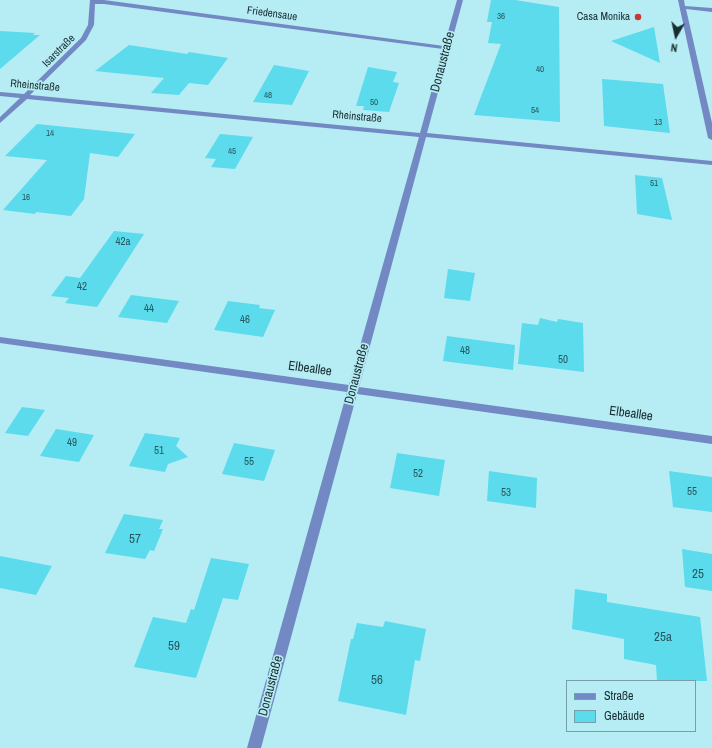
<!DOCTYPE html>
<meta charset="utf-8">
<style>
body{margin:0}
#map{position:relative;width:712px;height:748px;overflow:hidden;background:#b6ecf4;font-family:"Archivo Narrow",sans-serif}
canvas{display:block}
.legend{position:absolute;left:566px;top:680px;width:130px;height:52px;box-sizing:border-box;background:#b6ecf4;border:1px solid #77a0a6;margin:0;padding:5px 7px;list-style:none;font-size:12px;color:#182d30}
.legend li{display:flex;align-items:center;gap:8px;height:20px}
.legend b{width:20px;border:1px solid #77a0a6}
.north{position:absolute;left:656px;top:16px;width:40px;height:40px;-webkit-text-stroke:3px #b6ecf4;paint-order:stroke;rotate:189deg;font-size:11px;font-weight:700;line-height:16px;text-align:center;color:#182d30}
.north::after{content:'';display:block;margin:auto;width:14px;height:18px;background:#182d30;clip-path:polygon(50% 0,100% 100%,50% 72%,0 100%)}
</style>
<div id="map">
<canvas width="712" height="748"></canvas>
<ul class="legend">
<li><b style="height:5px;background:#7289c3"></b>Straße</li>
<li><b style="height:11px;background:#5bdbec"></b>Gebäude</li>
</ul>
<div class="north">N</div>
</div>
<script>
const ctx = document.querySelector('canvas').getContext('2d');
ctx.lineJoin = 'round';
function fillPath(path, color) {
  ctx.fillStyle = color;
  ctx.fill(path, 'evenodd');
}
function toPath(rows) {
  const path = new Path2D();
  for (const r of rows) {
    path.moveTo(r[0], r[1]);
    for (let i = 2; i < r.length; i += 2) path.lineTo(r[i], r[i + 1]);
  }
  return path;
}
function stroke(path, color, width, dash) {
  ctx.strokeStyle = color;
  ctx.lineWidth = width;
  ctx.lineCap = dash ? 'butt' : 'round';
  ctx.setLineDash(dash || []);
  ctx.stroke(path);
}
function label(font, color, halo, rows, align = 'center') {
  ctx.font = font + ' "Archivo Narrow",sans-serif';
  ctx.lineWidth = 3.5;
  ctx.setLineDash([]);
  ctx.textBaseline = 'middle';
  ctx.strokeStyle = halo;
  ctx.fillStyle = color;
  for (const [text, x, y, turn = 0] of rows) {
    ctx.save();
    ctx.translate(x, y);
    ctx.rotate((+turn || 0) * Math.PI / 180);
    ctx.textAlign = isNaN(turn) ? turn : align;
    if (halo) ctx.strokeText(text, 0, 0);
    ctx.fillText(text, 0, 0);
    ctx.restore();
  }
}
fillPath(toPath([
 [491,0,515,0,559,7,560,122,474,115,501,44,488,43,492,22,487,22],
 [654,27,660,63,611,41],
 [0,31,35,33,33,35,40,35,0,69],
 [129,45,187,54,189,52,228,58,208,85,189,83,179,95,151,93,164,78,95,71],
 [274,65,309,71,292,105,253,102],
 [368,67,397,72,393,82,399,83,389,112,363,110,364,106,356,106],
 [602,79,663,84,670,133,604,126],
 [37,124,135,134,118,157,90,153,84,199,71,216,36,212,35,214,3,210,47,160,5,156],
 [220,134,253,137,235,169,211,167,216,159,205,158],
 [635,175,662,178,672,220,637,214],
 [114,231,144,234,97,307,65,303,69,298,51,296,66,276,80,278],
 [448,269,475,273,470,301,444,298],
 [131,295,179,301,167,323,118,317],
 [228,301,260,305,259,308,275,310,263,337,214,330],
 [540,318,557,322,558,319,583,323,584,372,518,364,522,323,538,325],
 [447,336,515,345,513,370,443,361],
 [22,407,45,410,28,436,5,433],
 [56,429,94,435,79,462,40,456],
 [145,433,180,438,176,446,188,457,168,464,165,472,129,466],
 [234,443,275,450,264,481,222,474],
 [397,453,445,460,439,496,390,488],
 [489,471,537,478,536,508,487,501],
 [669,471,712,477,712,512,673,507],
 [124,514,163,520,159,529,163,529,154,551,150,550,145,559,105,553],
 [682,549,712,554,712,591,685,587],
 [0,556,52,566,36,595,0,588],
 [211,558,249,564,238,600,223,598,196,678,134,667,153,617,186,623,191,609,194,610],
 [575,589,607,594,607,602,700,617,707,681,657,681,656,665,624,659,624,639,572,629],
 [385,621,426,629,420,661,415,660,406,715,338,701,351,639,353,639,357,623,383,627]
]), '#5bdbec');
fillPath(toPath([
 [90,0,104,0,444,46,457,0,463,0,427,133,712,161,712,165,426,137,359,387,712,436,712,444,357,394,261,748,247,748,347,392,0,343,0,337,349,385,419,137,27,99,0,123,0,117,20,98,0,96,0,92,24,94,81,38,88,25,90,0],
 [95,4,104,4,443,49,420,133,30,95,86,40,94,25,95,4],
 [678,0,684,0,685,6,712,8,712,12,686,9,712,123,712,140,708,138,678,0]
]), '#7289c3');
for (const [x, y, r, color] of [
 [638,17,4,"#c73931"]
]) {
  const dot = new Path2D();
  dot.arc(x, y, r, 0, 2 * Math.PI);
  ctx.fillStyle = color;
  ctx.fill(dot);
  stroke(dot, '#b6ecf4', 1.5);
}
label('9px', '#29585f', null, [
 ["36",501,17],
 ["40",540,70],
 ["48",268,96],
 ["50",374,103],
 ["54",535,111],
 ["13",658,123],
 ["14",50,134],
 ["45",232,152],
 ["51",654,184],
 ["16",26,198]
]);
label('11px', '#182d30', '#b6ecf4', [
 ["Friedensaue",272,14,8],
 ["Isarstraße",59,51,-45],
 ["Rheinstraße",35,86,5],
 ["Rheinstraße",357,117,5]
]);
label('11px', '#182d30', '#b6ecf4', [
 ["Casa Monika",630,17]
], 'right');
label('11px', '#29585f', null, [
 ["42a",123,242],
 ["42",82,287],
 ["44",149,309],
 ["46",245,320],
 ["48",465,351],
 ["50",563,360],
 ["49",72,443],
 ["51",159,451],
 ["55",249,462],
 ["52",418,474],
 ["55",692,492],
 ["53",506,493]
]);
label('13px', '#182d30', '#b6ecf4', [
 ["Donaustraße",443,62,-75],
 ["Elbeallee",310,369,8],
 ["Donaustraße",357,374,-75],
 ["Elbeallee",631,414,8],
 ["Donaustraße",271,686,-75]
]);
label('13px', '#29585f', null, [
 ["57",135,540],
 ["25",698,575],
 ["25a",663,638],
 ["59",174,647],
 ["56",377,681]
]);
</script>
